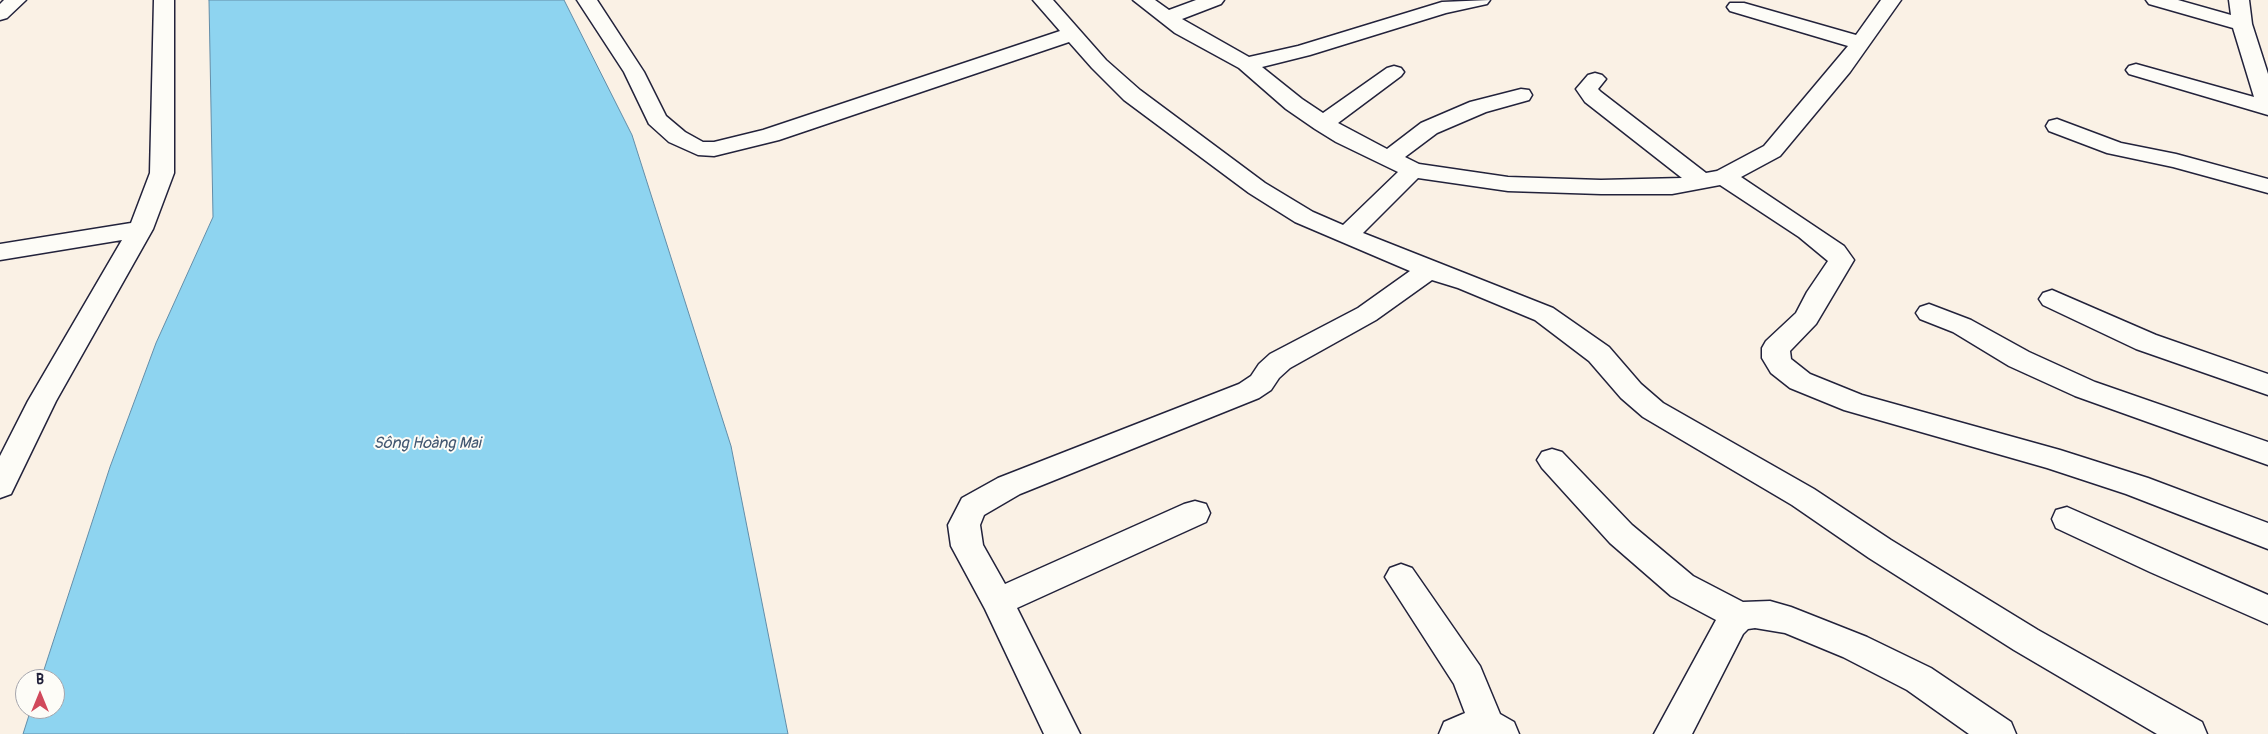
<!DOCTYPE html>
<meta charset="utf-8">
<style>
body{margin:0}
#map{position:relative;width:2268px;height:734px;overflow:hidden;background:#faf1e5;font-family:Pangolin,sans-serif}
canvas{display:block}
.north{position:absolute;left:15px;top:669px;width:50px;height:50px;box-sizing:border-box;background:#fdfcf7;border:1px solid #a5a5ac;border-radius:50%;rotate:0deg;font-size:14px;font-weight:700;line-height:20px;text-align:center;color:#22223b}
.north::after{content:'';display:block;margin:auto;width:18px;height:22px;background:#d1495b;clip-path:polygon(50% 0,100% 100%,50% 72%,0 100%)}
</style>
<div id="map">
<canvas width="2268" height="734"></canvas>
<div class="north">B</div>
</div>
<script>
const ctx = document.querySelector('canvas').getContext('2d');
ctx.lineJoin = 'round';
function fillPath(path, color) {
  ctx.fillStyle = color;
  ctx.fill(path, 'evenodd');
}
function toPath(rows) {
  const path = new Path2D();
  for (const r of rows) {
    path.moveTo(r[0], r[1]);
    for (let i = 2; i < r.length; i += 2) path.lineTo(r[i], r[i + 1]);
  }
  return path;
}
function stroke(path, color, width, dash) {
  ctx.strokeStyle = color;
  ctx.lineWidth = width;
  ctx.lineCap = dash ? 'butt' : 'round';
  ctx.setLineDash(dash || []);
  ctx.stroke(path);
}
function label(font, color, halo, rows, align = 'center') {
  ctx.font = font + ' Pangolin,sans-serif';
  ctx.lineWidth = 4;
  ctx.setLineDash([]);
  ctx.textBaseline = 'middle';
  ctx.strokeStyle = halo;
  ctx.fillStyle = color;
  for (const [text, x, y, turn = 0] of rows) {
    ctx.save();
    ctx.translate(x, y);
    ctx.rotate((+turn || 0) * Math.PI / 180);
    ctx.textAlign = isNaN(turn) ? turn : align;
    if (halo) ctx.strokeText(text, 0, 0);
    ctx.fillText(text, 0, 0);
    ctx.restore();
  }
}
const water = toPath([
 [209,0,564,0,632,135,731,446,788,734,23,734,31,709,55,709,55,679,41,679,110,467,156,343,213,217,209,0]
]);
fillPath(water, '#8ed4f0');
stroke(water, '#638da8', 1);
const minor = toPath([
 [4,0,26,0,7,18,0,20,0,4,4,0],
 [154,0,174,0,174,173,153,229,56,401,11,494,0,498,0,456,28,401,122,240,0,260,0,244,131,223,150,173,154,0],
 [577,0,597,0,644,72,666,116,685,132,703,142,714,142,763,130,1060,31,1033,0,1053,0,1106,60,1140,90,1265,183,1313,212,1343,225,1398,172,1336,142,1315,129,1286,109,1239,68,1175,33,1133,0,1155,0,1169,10,1196,0,1224,0,1221,4,1182,19,1249,57,1298,46,1442,2,1490,0,1487,4,1446,13,1310,55,1262,67,1302,99,1323,113,1387,68,1394,66,1401,68,1404,72,1401,76,1338,123,1387,149,1421,123,1470,102,1521,89,1529,90,1532,95,1529,100,1486,112,1437,133,1405,157,1419,164,1508,177,1601,180,1682,178,1585,102,1576,89,1588,75,1595,73,1602,75,1606,79,1598,89,1601,92,1706,173,1717,171,1764,146,1848,46,1730,11,1727,7,1730,3,1744,3,1856,35,1881,0,1901,0,1850,72,1780,156,1741,177,1844,246,1854,260,1816,324,1790,351,1791,359,1810,374,1862,395,2060,450,2148,478,2268,523,2268,549,2126,494,2047,468,1844,410,1790,388,1771,373,1762,358,1762,348,1766,341,1796,313,1807,292,1828,261,1799,237,1720,185,1672,194,1601,194,1508,191,1418,178,1363,233,1553,308,1609,347,1641,384,1663,403,1814,489,1891,540,2038,630,2202,722,2207,734,2157,734,2014,650,1869,558,1792,505,1643,417,1621,398,1589,361,1535,320,1458,288,1432,280,1376,320,1290,368,1279,378,1271,390,1259,398,1020,494,984,515,980,525,983,545,1005,584,1184,504,1195,501,1206,504,1210,513,1206,522,1017,608,1080,734,1044,734,985,609,951,546,948,525,962,498,998,478,1239,384,1251,376,1259,364,1270,354,1358,308,1410,271,1295,222,1249,193,1124,100,1092,68,1069,42,779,140,714,156,698,155,669,142,649,124,624,72,577,0],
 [2146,0,2178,0,2231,15,2229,0,2249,0,2252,24,2268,74,2268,115,2129,74,2126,70,2129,66,2136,64,2254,97,2233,28,2149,4,2146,0],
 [2057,119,2121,143,2176,154,2268,179,2268,193,2173,167,2107,153,2049,131,2046,126,2049,121,2057,119],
 [2052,290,2156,335,2268,374,2268,395,2136,349,2043,305,2039,299,2043,293,2052,290],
 [1929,304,1971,320,2029,352,2095,382,2268,442,2268,465,2075,396,2009,366,1953,332,1920,319,1916,313,1920,307,1929,304],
 [1552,449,1562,452,1632,525,1693,576,1743,602,1770,601,1791,607,1867,637,1931,668,2011,722,2016,734,1969,734,1907,690,1843,657,1785,633,1755,628,1748,629,1743,634,1692,734,1654,734,1716,620,1671,596,1610,543,1542,468,1537,460,1542,452,1552,449],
 [2067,507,2268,595,2268,624,2150,572,2056,528,2052,519,2056,510,2067,507],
 [1401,564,1412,568,1480,666,1500,714,1514,722,1519,734,1439,734,1444,722,1465,713,1454,684,1385,577,1390,568,1401,564]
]);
stroke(minor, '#22223b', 3);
fillPath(minor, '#fdfcf7');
label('italic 16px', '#425771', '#fdfcf7', [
 ["Sông Hoàng Mai",427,444]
]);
</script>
